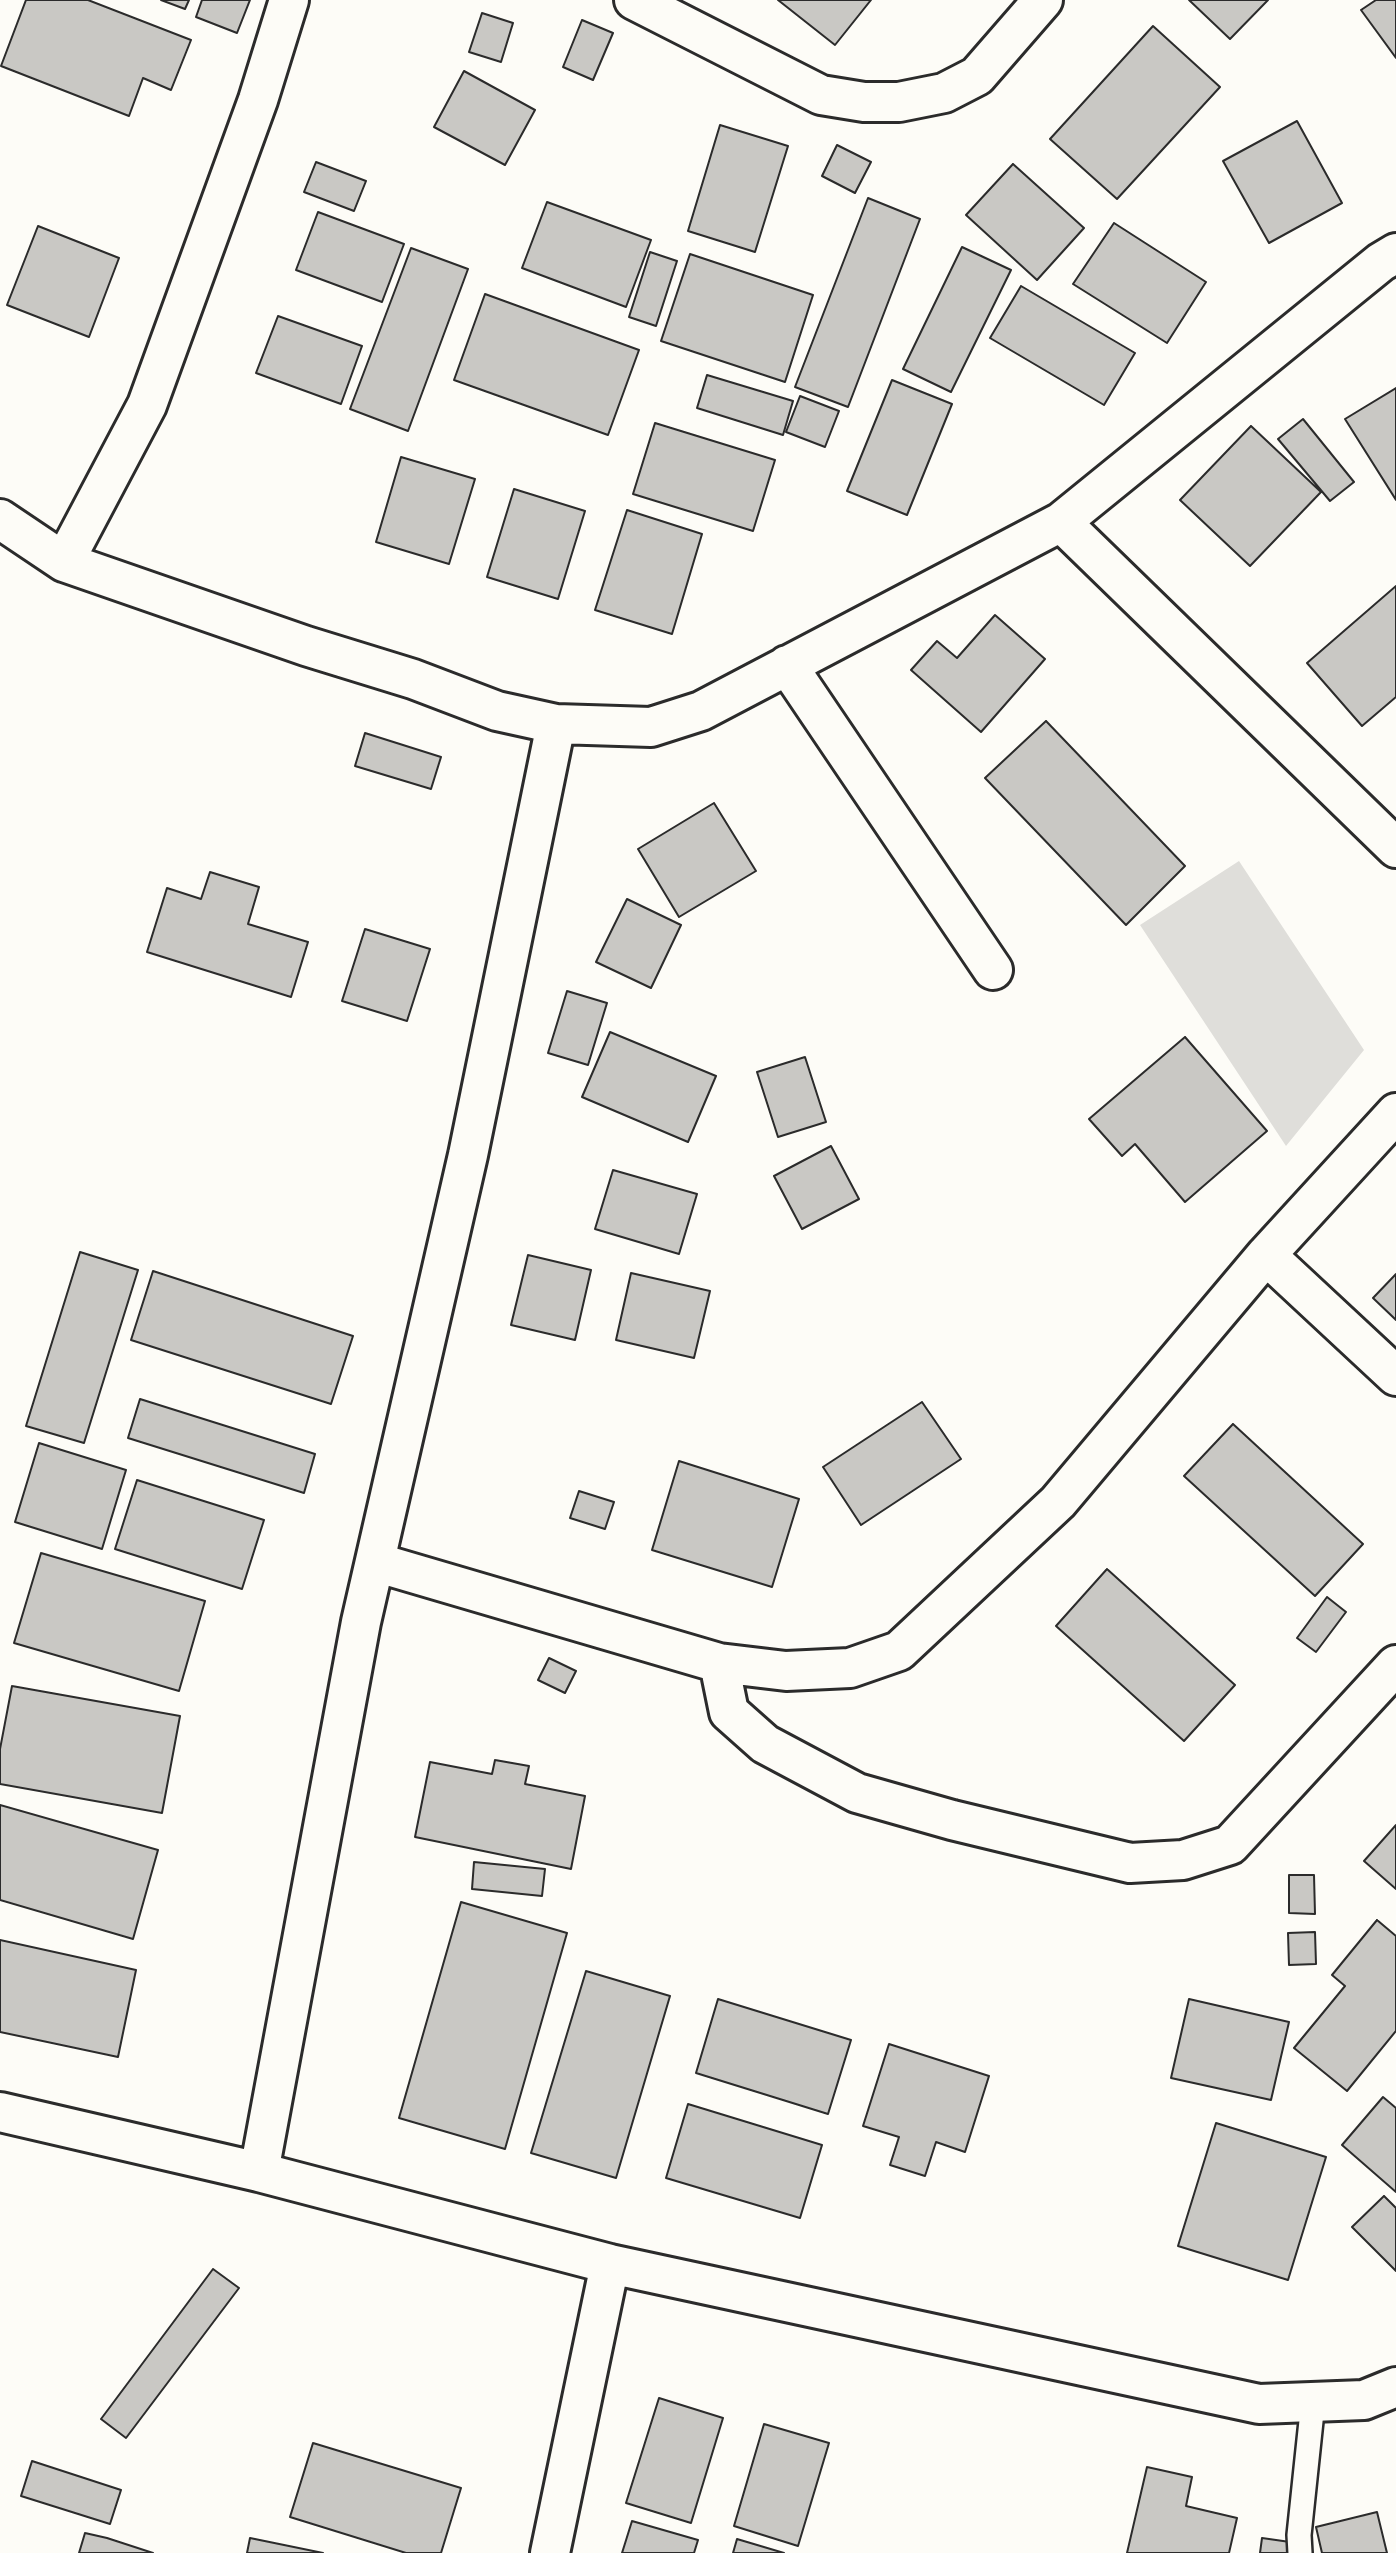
<!DOCTYPE html>
<style>
body{margin:0}
canvas{display:block;background:#fdfcf7}
</style>
<canvas width="1396" height="2553"></canvas>
<script>
const ctx = document.querySelector('canvas').getContext('2d');
ctx.lineJoin = 'round';
function fillPath(path, color) {
  ctx.fillStyle = color;
  ctx.fill(path, 'evenodd');
}
function toPath(rows) {
  const path = new Path2D();
  for (const r of rows) {
    path.moveTo(r[0], r[1]);
    for (let i = 2; i < r.length; i += 2) path.lineTo(r[i], r[i + 1]);
  }
  return path;
}
function stroke(path, color, width, dash) {
  ctx.strokeStyle = color;
  ctx.lineWidth = width;
  ctx.lineCap = dash ? 'butt' : 'round';
  ctx.setLineDash(dash || []);
  ctx.stroke(path);
}
fillPath(toPath([
 [1239,861,1364,1050,1286,1146,1140,925]
]), '#dfdeda');
const building = toPath([
 [26,0,88,0,191,40,171,90,143,78,129,116,1,66,26,0],
 [161,0,189,0,185,9,161,0],
 [202,0,250,0,237,33,196,17,202,0],
 [778,0,871,0,835,45,778,0],
 [1189,0,1268,0,1230,39,1189,0],
 [1376,0,1396,0,1396,58,1361,10,1376,0],
 [482,13,513,23,501,62,469,52,482,13],
 [582,20,613,33,593,80,563,67,582,20],
 [1153,26,1220,87,1117,199,1050,139,1153,26],
 [464,71,535,110,505,165,434,127,464,71],
 [1297,121,1342,203,1269,243,1223,161,1297,121],
 [720,125,788,146,755,252,688,231,720,125],
 [837,145,871,162,855,193,822,176,837,145],
 [316,162,366,181,354,211,304,192,316,162],
 [1013,164,1084,228,1037,280,966,215,1013,164],
 [868,198,920,219,848,407,795,387,868,198],
 [547,202,651,240,626,307,522,268,547,202],
 [318,212,404,244,382,302,296,270,318,212],
 [1114,223,1206,282,1167,343,1073,284,1114,223],
 [38,226,119,258,89,337,7,305,38,226],
 [962,247,1011,270,951,392,903,369,962,247],
 [411,248,468,269,408,431,350,409,411,248],
 [650,252,677,261,656,326,629,317,650,252],
 [690,254,813,295,785,382,661,341,690,254],
 [1021,286,1135,353,1104,405,990,338,1021,286],
 [485,294,639,350,608,435,454,380,485,294],
 [278,316,362,346,341,404,256,373,278,316],
 [707,375,793,401,783,435,697,408,707,375],
 [892,380,952,404,907,515,847,491,892,380],
 [1396,388,1396,500,1345,419,1396,388],
 [800,396,839,411,825,447,786,432,800,396],
 [1303,419,1354,482,1330,501,1278,439,1303,419],
 [655,423,775,460,753,531,633,494,655,423],
 [1251,426,1321,492,1250,566,1180,500,1251,426],
 [401,457,475,479,449,564,376,542,401,457],
 [514,489,585,511,558,599,487,577,514,489],
 [627,510,702,534,672,634,595,610,627,510],
 [1396,586,1396,697,1362,726,1307,663,1396,586],
 [995,615,1045,659,981,732,911,670,937,641,957,658,995,615],
 [1046,721,1185,866,1126,925,985,778,1046,721],
 [365,733,441,757,431,789,355,766,365,733],
 [714,803,756,871,679,917,638,849,714,803],
 [210,872,259,887,248,924,308,942,291,997,147,952,167,888,201,899,210,872],
 [627,899,681,925,651,988,596,962,627,899],
 [365,929,430,949,407,1021,342,1001,365,929],
 [567,991,607,1003,588,1065,548,1053,567,991],
 [610,1032,716,1076,688,1142,582,1097,610,1032],
 [1185,1037,1267,1131,1185,1202,1135,1144,1122,1156,1089,1119,1185,1037],
 [805,1057,826,1122,778,1137,757,1072,805,1057],
 [831,1146,859,1199,802,1229,774,1176,831,1146],
 [613,1170,697,1194,679,1254,595,1229,613,1170],
 [80,1252,138,1270,84,1443,26,1426,80,1252],
 [528,1255,591,1270,575,1340,511,1325,528,1255],
 [153,1271,353,1336,331,1404,131,1340,153,1271],
 [631,1273,710,1291,694,1358,616,1340,631,1273],
 [1396,1274,1396,1320,1373,1298,1396,1274],
 [140,1399,315,1454,304,1493,128,1438,140,1399],
 [922,1402,961,1459,861,1525,823,1467,922,1402],
 [1233,1424,1363,1544,1315,1596,1184,1476,1233,1424],
 [39,1443,126,1470,102,1549,15,1522,39,1443],
 [679,1461,799,1499,772,1587,652,1550,679,1461],
 [137,1480,264,1520,242,1589,115,1549,137,1480],
 [579,1491,614,1502,605,1529,570,1518,579,1491],
 [41,1553,205,1601,179,1691,14,1643,41,1553],
 [1107,1569,1235,1685,1184,1741,1056,1626,1107,1569],
 [1327,1597,1346,1612,1316,1652,1297,1638,1327,1597],
 [549,1658,576,1671,565,1693,538,1680,549,1658],
 [12,1686,180,1716,162,1813,0,1784,0,1749,12,1686],
 [495,1760,529,1766,525,1784,585,1796,571,1869,415,1837,430,1762,492,1774,495,1760],
 [0,1805,158,1850,133,1939,0,1900,0,1805],
 [1396,1825,1396,1889,1364,1861,1396,1825],
 [474,1862,545,1869,542,1896,472,1889,474,1862],
 [1289,1875,1314,1875,1315,1914,1289,1913,1289,1875],
 [461,1902,567,1933,505,2149,399,2118,461,1902],
 [1377,1920,1396,1936,1396,2031,1347,2091,1294,2048,1345,1986,1332,1975,1377,1920],
 [1315,1932,1316,1964,1289,1965,1288,1933,1315,1932],
 [0,1940,136,1970,118,2057,0,2032,0,1940],
 [586,1971,670,1996,616,2178,531,2153,586,1971],
 [718,1999,851,2040,828,2114,696,2073,718,1999],
 [1189,1999,1289,2022,1271,2100,1171,2078,1189,1999],
 [889,2044,989,2076,965,2152,936,2142,925,2176,890,2165,899,2137,863,2126,889,2044],
 [1383,2097,1396,2108,1396,2192,1342,2145,1383,2097],
 [688,2104,822,2145,800,2218,666,2178,688,2104],
 [1216,2123,1326,2157,1288,2280,1178,2246,1216,2123],
 [1384,2196,1396,2208,1396,2271,1352,2227,1384,2196],
 [213,2269,239,2288,126,2438,101,2419,213,2269],
 [659,2398,723,2418,691,2523,626,2503,659,2398],
 [764,2424,829,2443,798,2546,734,2526,764,2424],
 [313,2443,461,2488,441,2553,406,2553,290,2517,313,2443],
 [32,2461,121,2490,110,2524,21,2496,32,2461],
 [1147,2467,1192,2477,1186,2506,1237,2518,1229,2553,1127,2553,1147,2467],
 [1377,2512,1387,2553,1322,2553,1316,2527,1377,2512],
 [632,2521,698,2540,694,2553,622,2553,632,2521],
 [85,2533,107,2538,153,2553,79,2553,85,2533],
 [250,2538,323,2553,247,2553,250,2538],
 [1262,2538,1290,2542,1289,2553,1260,2553,1262,2538],
 [737,2539,784,2553,733,2553,737,2539]
]);
fillPath(building, '#c9c8c4');
stroke(building, '#2b2b2b', 2);
const lane = toPath([
 [1300,2553,1299,2535,1313,2402]
]);
const street = toPath([
 [634,0,821,95,864,102,899,102,944,93,977,76,1043,0],
 [0,519,64,562,306,646,413,679,497,711,556,724,651,727,701,711,1061,522,1381,262,1396,253],
 [1061,522,1396,848],
 [64,562,147,405,258,100,289,0],
 [787,665,993,970],
 [1266,1255,1396,1376],
 [375,1562,719,1663,786,1671,850,1668,899,1651,1058,1502,1266,1255,1396,1113],
 [719,1663,729,1712,765,1744,857,1793,952,1820,1130,1863,1183,1860,1230,1845,1396,1665],
 [0,2112,259,2172,610,2264,1259,2404,1364,2400,1396,2387],
 [259,2172,361,1622,468,1155,556,724],
 [550,2553,610,2264]
]);
stroke(lane, '#2b2b2b', 28);
stroke(street, '#2b2b2b', 44);
stroke(lane, '#fdfcf7', 23);
stroke(street, '#fdfcf7', 38);
</script>
